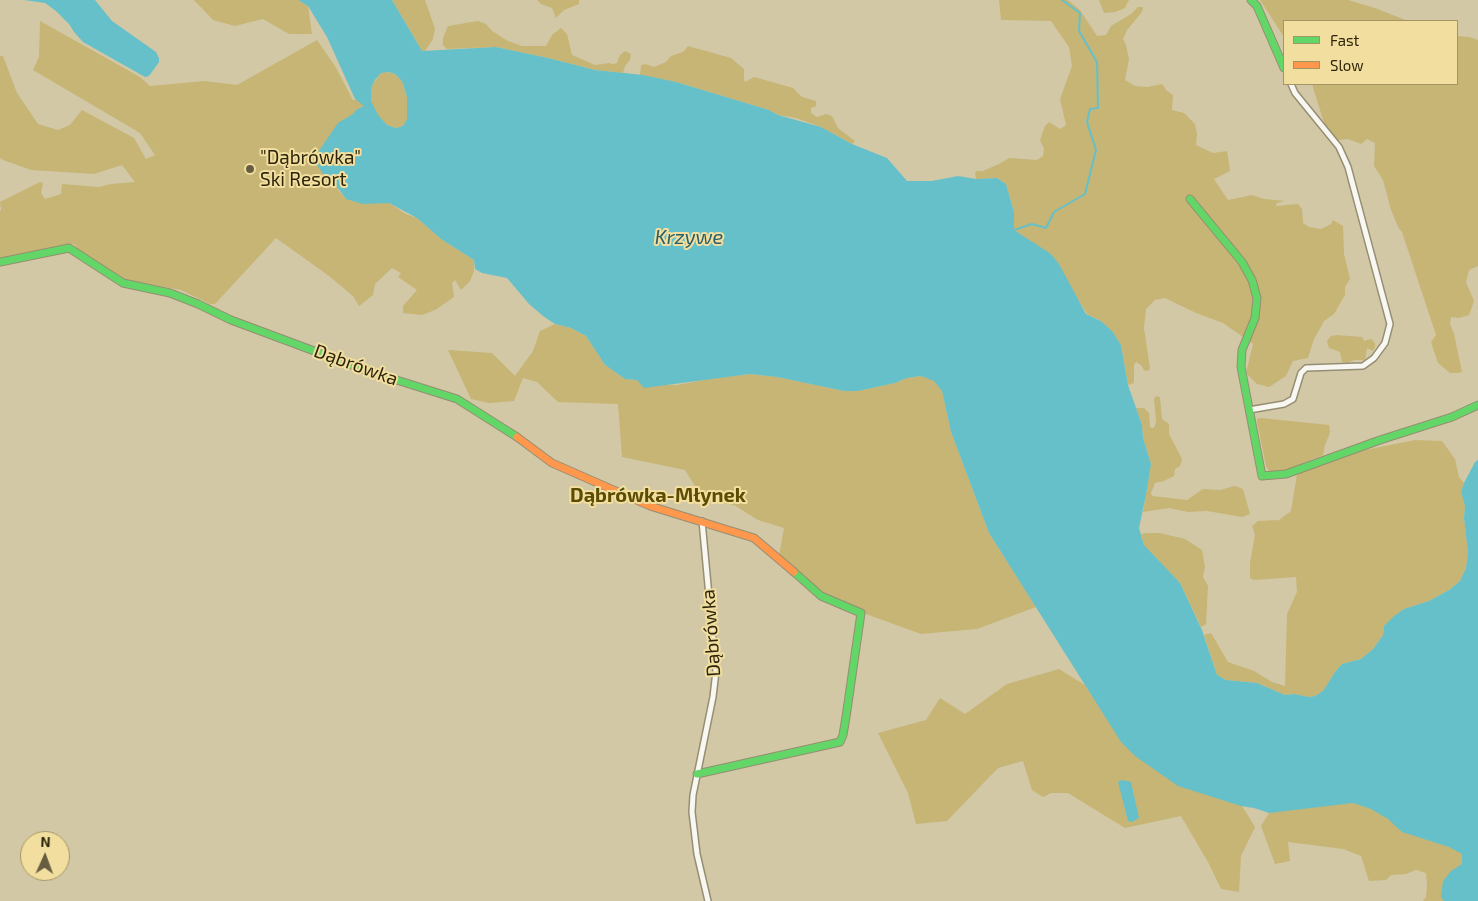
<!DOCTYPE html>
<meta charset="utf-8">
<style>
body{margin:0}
#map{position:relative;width:1478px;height:901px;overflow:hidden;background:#d2c8a6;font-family:"Exo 2",sans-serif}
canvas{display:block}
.legend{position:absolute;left:1283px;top:20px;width:175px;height:65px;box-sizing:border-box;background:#f2df9f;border:1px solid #a39564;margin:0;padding:6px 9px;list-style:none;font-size:15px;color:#2d250b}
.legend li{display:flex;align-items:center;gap:10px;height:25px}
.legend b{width:25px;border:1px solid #a39564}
.north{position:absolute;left:20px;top:831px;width:50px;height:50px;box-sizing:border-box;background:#f2df9f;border:1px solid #a39564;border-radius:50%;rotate:2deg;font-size:14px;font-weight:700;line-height:20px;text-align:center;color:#2d250b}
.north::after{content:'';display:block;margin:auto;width:18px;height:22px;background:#675e41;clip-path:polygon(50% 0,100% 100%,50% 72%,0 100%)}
</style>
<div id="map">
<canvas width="1478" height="901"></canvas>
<ul class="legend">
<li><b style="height:6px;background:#63d668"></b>Fast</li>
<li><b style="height:6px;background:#ff974d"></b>Slow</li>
</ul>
<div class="north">N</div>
</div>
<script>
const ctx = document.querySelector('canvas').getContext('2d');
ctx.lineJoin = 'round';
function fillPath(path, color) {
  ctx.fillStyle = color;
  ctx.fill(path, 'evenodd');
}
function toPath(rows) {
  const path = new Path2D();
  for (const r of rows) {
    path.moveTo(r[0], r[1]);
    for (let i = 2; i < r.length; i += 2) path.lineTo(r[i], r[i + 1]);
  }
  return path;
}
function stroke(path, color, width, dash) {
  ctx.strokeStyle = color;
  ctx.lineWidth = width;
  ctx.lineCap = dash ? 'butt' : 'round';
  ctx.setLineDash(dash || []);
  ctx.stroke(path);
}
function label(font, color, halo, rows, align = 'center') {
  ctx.font = font + ' "Exo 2",sans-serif';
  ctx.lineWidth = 4;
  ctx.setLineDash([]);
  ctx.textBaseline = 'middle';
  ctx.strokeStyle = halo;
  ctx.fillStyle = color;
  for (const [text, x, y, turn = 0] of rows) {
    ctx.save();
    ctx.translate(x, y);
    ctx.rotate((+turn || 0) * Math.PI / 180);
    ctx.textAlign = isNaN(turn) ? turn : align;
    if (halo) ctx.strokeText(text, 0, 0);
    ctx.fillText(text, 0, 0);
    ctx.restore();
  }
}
fillPath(toPath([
 [194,0,298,0,308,6,312,34,289,34,263,19,235,26,213,20],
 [392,0,425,0,435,29,433,39,425,51,422,51],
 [537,0,579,0,579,4,564,10,556,18,552,8,541,4],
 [999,0,1068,0,1080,10,1097,36,1106,35,1111,26,1131,14,1138,7,1143,7,1142,12,1127,30,1123,39,1126,45,1129,59,1125,80,1135,86,1147,87,1162,84,1167,91,1173,95,1172,110,1184,113,1195,124,1197,134,1196,145,1213,153,1227,151,1230,171,1214,179,1228,200,1252,195,1264,199,1285,201,1277,203,1276,206,1298,204,1302,209,1303,223,1309,227,1321,229,1331,224,1333,220,1343,226,1344,254,1350,279,1345,287,1345,295,1334,314,1324,321,1314,339,1308,358,1293,361,1286,376,1269,387,1257,384,1246,373,1253,344,1223,323,1196,313,1165,298,1155,300,1146,309,1144,328,1150,368,1148,371,1144,370,1141,365,1136,362,1134,365,1134,383,1128,385,1121,345,1101,321,1087,314,1079,301,1027,239,1014,230,1014,212,1006,184,997,178,976,179,975,173,976,171,983,171,999,164,1009,158,1037,160,1043,156,1044,149,1040,140,1045,126,1049,122,1060,129,1066,125,1060,99,1072,66,1069,47,1051,21,1001,20],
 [1099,0,1129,0,1125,8,1115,12,1104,13],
 [1260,0,1348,0,1375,8,1408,21,1284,21,1284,37],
 [40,21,140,77,150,86,205,81,237,85,317,40,335,66,353,100,361,100,381,73,387,72,395,74,402,81,407,97,407,119,403,126,396,128,387,125,377,115,328,167,339,191,346,199,389,203,406,214,417,218,441,239,474,260,474,271,470,281,461,290,455,280,452,283,454,297,435,310,422,315,403,313,403,306,417,290,398,277,401,273,392,268,375,284,373,295,359,306,353,296,329,276,276,238,215,304,210,304,181,290,122,279,80,252,74,244,0,259,0,211,1,210,0,202,40,182,43,183,41,193,45,199,61,194,62,184,99,187,111,184,135,182,122,165,94,174,31,170,3,160,0,158,0,56,3,56,17,93,38,124,58,130,70,125,82,110,134,138,146,159,155,155,140,133,33,70,39,57],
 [478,21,486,24,492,31,508,41,522,46,546,46,552,35,561,28,567,34,572,55,595,65,609,63,613,64,617,63,620,55,625,51,631,54,630,60,625,66,623,73,595,70,548,58,496,47,447,49,443,45,443,38,448,26],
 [1457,36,1469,37,1478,40,1478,266,1469,270,1466,282,1474,301,1469,315,1459,318,1451,317,1450,324,1454,334,1462,372,1458,373,1450,373,1438,363,1431,342,1436,335,1402,232,1398,227,1391,210,1383,180,1374,166,1375,143,1367,139,1361,144,1348,139,1337,140,1325,126,1312,84,1457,84],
 [688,46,731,58,744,69,744,80,745,82,754,77,793,88,802,97,816,101,816,106,811,108,811,113,817,117,826,114,832,116,838,128,855,141,852,144,821,127,796,118,778,115,769,110,676,82,640,75,641,65,645,64,654,67,666,62,671,56,683,52],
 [555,324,571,328,586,336,605,365,625,379,637,380,642,384,677,385,709,379,750,374,777,377,844,391,858,391,895,383,907,378,921,376,929,378,935,381,942,390,951,432,989,533,1036,607,977,629,921,634,866,614,864,611,818,590,779,556,784,528,758,520,734,505,703,499,685,470,622,457,618,404,558,402,537,382,523,378,514,401,489,403,471,399,448,350,492,353,515,376,533,351,540,331],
 [1336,335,1362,337,1364,341,1371,339,1375,343,1375,347,1373,351,1367,348,1365,360,1354,360,1347,363,1342,362,1340,352,1329,348,1327,341,1331,336],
 [1156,396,1160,397,1162,419,1169,424,1169,434,1182,459,1180,466,1175,469,1174,476,1164,481,1155,483,1151,493,1152,496,1187,500,1203,489,1220,490,1235,486,1243,489,1250,514,1242,517,1207,511,1188,512,1169,508,1143,512,1151,464,1143,438,1142,425,1136,408,1144,408,1149,413,1150,427,1153,428,1155,426,1156,421,1154,399],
 [1261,418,1329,425,1330,433,1325,445,1323,455,1287,470,1270,473,1266,466,1257,422,1257,419],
 [1415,440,1442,441,1455,459,1459,477,1464,483,1461,492,1465,506,1464,518,1468,553,1466,568,1460,581,1449,590,1429,601,1404,609,1384,626,1383,635,1373,649,1361,659,1342,664,1335,672,1323,691,1315,696,1309,697,1294,694,1285,695,1257,683,1226,680,1217,675,1204,635,1211,633,1228,662,1254,671,1272,682,1285,686,1287,614,1297,592,1296,577,1254,580,1250,578,1250,563,1255,535,1252,526,1258,521,1279,520,1291,511,1297,474,1360,451],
 [1146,533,1160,533,1185,539,1202,550,1205,567,1203,577,1208,586,1206,624,1201,627,1180,583,1144,546,1141,534],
 [1059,669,1085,685,1109,722,1242,806,1255,827,1241,856,1239,892,1221,889,1208,862,1181,816,1125,828,1068,793,1051,793,1043,797,1032,790,1023,761,998,768,947,821,916,824,908,793,878,733,926,720,940,698,965,714,1007,684],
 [1330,792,1472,849,1450,901,1423,901,1426,897,1427,885,1426,873,1416,870,1406,874,1391,875,1386,880,1369,881,1361,856,1343,849,1288,842,1290,861,1275,864,1261,826,1269,813,1262,810]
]), '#c6b575');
fillPath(toPath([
 [24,0,95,0,112,21,156,52,159,58,159,62,149,76,145,77,83,42,74,32,69,24,56,11,45,3],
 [298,0,392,0,422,51,496,47,548,58,595,70,643,75,676,82,769,110,778,115,821,127,852,144,887,158,907,181,932,181,958,176,976,179,997,178,1006,184,1014,212,1014,230,1051,254,1059,264,1086,314,1101,321,1112,331,1121,345,1128,385,1142,425,1143,438,1151,464,1146,495,1139,528,1144,545,1180,583,1202,630,1217,675,1226,680,1257,683,1285,695,1294,694,1309,697,1315,696,1323,691,1335,672,1342,664,1361,659,1373,649,1383,635,1384,626,1393,617,1404,609,1429,601,1449,590,1460,581,1466,568,1468,553,1464,518,1465,506,1461,492,1464,483,1475,462,1478,460,1478,901,1444,901,1441,897,1443,881,1451,871,1462,864,1462,854,1449,847,1402,832,1388,819,1371,809,1353,803,1269,813,1254,808,1241,806,1178,786,1135,756,1121,742,989,533,951,432,942,391,934,381,921,376,907,378,895,383,858,391,844,391,777,377,750,374,644,388,637,380,625,379,605,365,586,336,571,328,555,324,543,316,529,304,507,278,482,273,475,269,474,260,441,239,417,218,389,203,363,204,346,199,335,184,324,175,315,162,314,158,338,123,353,114,356,110,364,106,355,99,327,37,308,6],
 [388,72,395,74,402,81,407,97,407,119,403,126,396,128,387,125,378,115,371,101,371,88,375,80,381,73],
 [1122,780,1131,782,1139,818,1132,822,1128,821,1118,782]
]), '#66c0c9');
stroke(toPath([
 [1014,230,1032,224,1046,228,1054,212,1085,194,1096,150,1087,122,1090,109,1098,108,1097,62,1079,31,1080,13,1062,0]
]), '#66c0c9', 2);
const street = toPath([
 [1249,410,1284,404,1293,399,1301,373,1306,368,1363,366,1374,358,1385,343,1390,324,1348,167,1339,147,1295,93,1291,84],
 [702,521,716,671,713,697,693,795,692,812,697,854,708,901]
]);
const fast = toPath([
 [1251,0,1257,6,1284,68],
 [1190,199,1242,262,1252,280,1257,298,1255,318,1242,350,1241,367,1262,476,1286,474,1380,440,1452,417,1478,405],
 [0,262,69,248,123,283,170,293,198,304,231,320,368,371,457,399,517,437],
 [697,774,840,742,843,735,846,717,861,613,821,596,794,572]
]);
const slow = toPath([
 [517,437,552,463,650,506,754,538,794,572]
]);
stroke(street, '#968e73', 8);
stroke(fast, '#968e73', 9);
stroke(slow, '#968e73', 9);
stroke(street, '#f8f7f2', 5);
stroke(fast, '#63d668', 7);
stroke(slow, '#ff974d', 7);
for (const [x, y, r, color] of [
 [250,169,5,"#675e41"]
]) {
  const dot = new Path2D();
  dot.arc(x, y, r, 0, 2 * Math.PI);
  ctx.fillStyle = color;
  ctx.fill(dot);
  stroke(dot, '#f2df9f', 2);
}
label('19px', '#2d250b', '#f2df9f', [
 ["\"Dąbrówka\"",260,158],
 ["Ski Resort",260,180]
], 'left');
label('19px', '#2d250b', '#f2df9f', [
 ["Dąbrówka",356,365,20],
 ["Dąbrówka",711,633,-94]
]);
label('italic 20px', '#2a5f6a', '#f2df9f', [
 ["Krzywe",689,237]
]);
label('bold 20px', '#5c4b03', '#f2df9f', [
 ["Dąbrówka-Młynek",658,495]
]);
</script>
